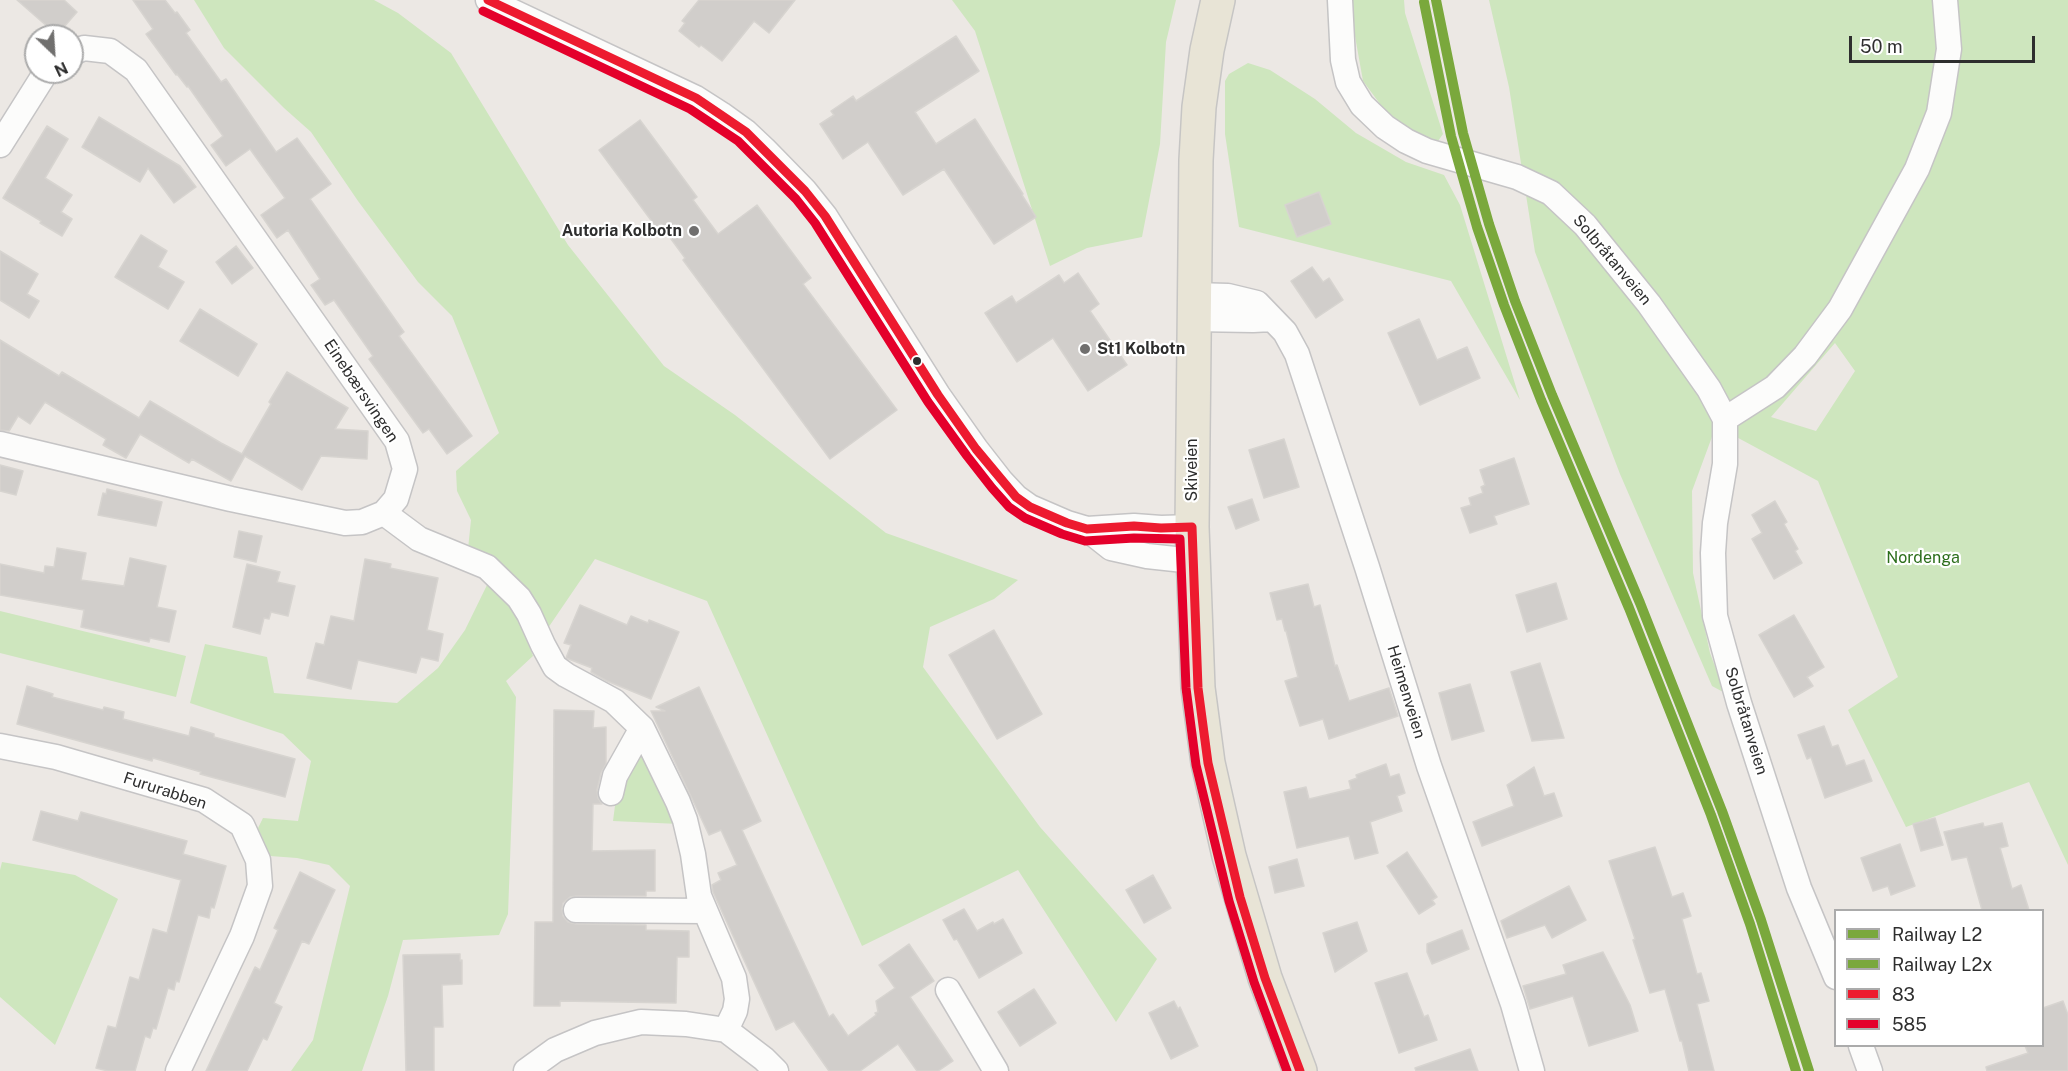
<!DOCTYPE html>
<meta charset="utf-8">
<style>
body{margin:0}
#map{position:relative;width:2068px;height:1071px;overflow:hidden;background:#ece8e4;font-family:"Public Sans",sans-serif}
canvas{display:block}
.legend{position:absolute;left:1834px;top:909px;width:210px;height:138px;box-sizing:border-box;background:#fff;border:2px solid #ababab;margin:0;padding:8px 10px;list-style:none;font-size:18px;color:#2e2e2e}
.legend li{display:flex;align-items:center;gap:12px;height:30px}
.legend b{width:30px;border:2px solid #ababab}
.north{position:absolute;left:24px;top:24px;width:60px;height:60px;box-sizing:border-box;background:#fff;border:2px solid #ababab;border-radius:50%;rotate:155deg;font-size:16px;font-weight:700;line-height:24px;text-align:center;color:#2e2e2e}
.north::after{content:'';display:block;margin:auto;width:21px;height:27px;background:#706f6e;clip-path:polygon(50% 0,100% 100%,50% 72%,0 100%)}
.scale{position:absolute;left:1849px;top:36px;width:186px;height:27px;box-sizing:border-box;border:3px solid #2e2e2e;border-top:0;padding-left:8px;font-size:18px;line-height:21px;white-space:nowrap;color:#2e2e2e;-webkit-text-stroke:4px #fff;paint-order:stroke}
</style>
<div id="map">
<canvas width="2068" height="1071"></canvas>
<ul class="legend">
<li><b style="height:8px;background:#7aa83c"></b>Railway L2</li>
<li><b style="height:8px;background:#7aa83c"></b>Railway L2x</li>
<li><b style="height:8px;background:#ed1b2f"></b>83</li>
<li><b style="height:8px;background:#e4002b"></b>585</li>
</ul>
<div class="north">N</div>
<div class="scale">50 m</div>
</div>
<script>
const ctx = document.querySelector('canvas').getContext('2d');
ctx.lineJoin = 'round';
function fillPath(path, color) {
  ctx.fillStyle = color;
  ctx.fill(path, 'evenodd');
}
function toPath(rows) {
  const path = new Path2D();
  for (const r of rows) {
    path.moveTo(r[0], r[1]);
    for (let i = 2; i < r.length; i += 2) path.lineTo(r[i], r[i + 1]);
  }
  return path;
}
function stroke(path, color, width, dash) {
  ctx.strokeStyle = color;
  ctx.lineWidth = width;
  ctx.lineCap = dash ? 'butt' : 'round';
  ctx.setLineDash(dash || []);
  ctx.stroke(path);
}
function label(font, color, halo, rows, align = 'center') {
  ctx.font = font + ' "Public Sans",sans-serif';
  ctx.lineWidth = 4.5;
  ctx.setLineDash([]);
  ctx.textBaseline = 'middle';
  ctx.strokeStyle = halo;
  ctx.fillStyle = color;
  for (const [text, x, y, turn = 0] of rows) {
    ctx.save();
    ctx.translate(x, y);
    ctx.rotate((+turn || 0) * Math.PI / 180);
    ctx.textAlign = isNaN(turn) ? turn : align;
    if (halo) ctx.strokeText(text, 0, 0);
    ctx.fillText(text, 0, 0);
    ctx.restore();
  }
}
fillPath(toPath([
 [194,0,374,0,398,13,451,53,568,245,664,366,735,415,886,533,1018,580,994,599,930,627,923,667,1040,827,1157,959,1116,1022,1018,870,862,946,707,601,595,559,548,628,468,549,471,520,457,491,456,471,499,433,452,316,418,282,358,201,311,132,284,108,224,48],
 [952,0,1176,0,1166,42,1160,144,1142,237,1087,248,1050,266,975,31],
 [1352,0,1404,0,1405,13,1443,134,1438,141,1413,133,1383,108,1363,81,1353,25],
 [1489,0,2068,0,2068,865,2029,782,1906,827,1848,710,1898,677,1818,481,1716,426,1692,491,1693,573,1710,653,1725,693,1712,686,1620,474,1535,252,1509,87],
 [1835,343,1855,371,1816,431,1771,417],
 [1248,63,1270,70,1315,99,1356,133,1406,162,1444,175,1460,205,1520,400,1451,281,1239,227,1225,134,1225,81,1229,74],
 [487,585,519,616,533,656,506,681,516,697,508,914,499,935,403,940,388,996,362,1071,291,1071,313,1040,350,886,329,865,297,858,270,856,258,828,263,818,298,821,311,761,283,734,190,703,205,644,267,657,274,693,397,703,438,668,465,630],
 [0,611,186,656,176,697,0,653],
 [641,743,679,824,613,821,616,798],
 [2,862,75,875,118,899,55,1045,0,997,0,870]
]), '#cee6be');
const building = toPath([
 [17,0,64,0,77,12,57,35,17,0],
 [133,0,165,0,175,13,177,12,190,30,186,33,221,82,226,79,276,152,297,138,331,184,310,199,404,332,399,336,472,436,447,454,429,429,423,433,369,359,373,356,334,300,325,305,311,285,320,279,288,230,277,238,261,215,285,198,250,149,226,166,211,145,223,136,188,86,187,87,177,74,176,75,146,34,153,29,133,0],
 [699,0,795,0,769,33,754,21,722,61,701,45,699,47,679,31,685,23,682,21,699,0],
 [956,36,979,71,915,112,936,144,975,119,1023,194,1022,195,1036,217,994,244,944,169,903,195,868,142,843,159,820,124,834,115,831,111,853,96,856,101,956,36],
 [99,117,180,166,196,187,174,203,148,168,140,182,82,147,99,117],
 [640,120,697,197,693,200,718,234,757,205,811,278,803,284,897,410,830,459,683,260,685,258,660,224,656,227,599,150,640,120],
 [47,126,68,139,45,178,72,195,61,212,72,219,62,236,40,223,41,221,3,198,47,126],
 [1319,192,1331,224,1297,237,1285,205,1319,192],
 [141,235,167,251,158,267,184,282,168,309,115,277,141,235],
 [236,246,253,268,232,284,216,262,236,246],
 [0,251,38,274,27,294,39,301,29,318,0,300,0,251],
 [1312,267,1323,282,1329,278,1343,300,1316,318,1291,281,1312,267],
 [1078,273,1099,304,1090,311,1127,365,1088,391,1053,338,1017,362,985,313,1012,296,1016,303,1059,275,1064,283,1078,273],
 [200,309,257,344,238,376,180,341,200,309],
 [1419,319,1437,360,1467,347,1480,378,1420,405,1388,333,1419,319],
 [0,340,59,376,62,372,139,418,150,401,221,443,242,454,271,404,269,402,287,372,348,408,335,429,368,431,367,459,321,456,302,490,245,456,231,481,192,459,189,463,140,434,126,458,103,445,106,439,45,402,30,424,18,416,9,431,0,430,0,340],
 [1284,439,1299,487,1264,498,1249,450,1284,439],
 [1514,458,1529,504,1494,516,1497,524,1470,533,1461,508,1471,505,1469,498,1483,493,1481,487,1485,485,1480,470,1514,458],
 [0,465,23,471,16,495,0,491,0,465],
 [107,489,162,502,156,526,98,515,103,493,106,494,107,489],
 [1252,499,1259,520,1236,529,1228,507,1252,499],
 [1775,501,1787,522,1784,524,1798,549,1795,551,1802,563,1774,579,1752,539,1762,533,1752,515,1775,501],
 [239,531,262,536,256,562,234,557,239,531],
 [57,548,86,553,81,580,124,586,130,558,166,566,157,607,176,611,169,642,150,638,149,642,81,627,84,610,0,595,0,564,44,573,45,566,54,567,57,548],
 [365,559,391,564,390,568,438,578,427,630,443,634,438,661,421,657,416,673,358,660,351,689,307,678,316,643,324,645,331,616,354,621,365,559],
 [247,564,280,572,277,582,295,586,288,616,271,612,269,619,264,618,260,634,233,627,247,564],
 [1556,583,1567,619,1527,632,1516,595,1556,583],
 [1308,584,1314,607,1320,605,1335,666,1337,665,1349,701,1389,688,1398,716,1329,739,1323,719,1300,726,1285,681,1298,677,1286,631,1285,631,1282,619,1277,620,1270,593,1308,584],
 [580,605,627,625,631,616,648,623,649,620,679,632,651,699,607,681,591,672,592,668,566,658,571,645,564,643,580,605],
 [1794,615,1824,667,1807,677,1813,686,1794,697,1759,635,1794,615],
 [994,630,1042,714,997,739,949,655,994,630],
 [1540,663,1564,738,1532,741,1511,672,1540,663],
 [1470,684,1484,731,1452,740,1439,693,1470,684],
 [27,686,53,694,52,697,103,710,104,707,124,712,123,719,189,736,191,727,214,734,214,737,295,759,285,797,200,774,201,772,153,758,152,761,17,724,27,686],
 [699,687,761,821,742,830,829,1017,833,1014,848,1036,876,1015,875,1013,878,1012,876,1001,895,988,879,965,909,944,934,981,910,997,953,1061,938,1071,917,1071,898,1044,860,1071,829,1071,794,1021,776,1030,713,892,712,885,721,880,718,873,737,865,721,830,709,835,651,711,665,711,656,707,699,687],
 [554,710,594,711,593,728,606,727,606,764,601,773,597,790,598,798,602,804,593,804,592,851,655,850,655,891,646,891,646,896,576,896,570,897,563,903,562,909,563,916,568,922,576,924,646,925,646,930,689,931,689,957,677,957,676,1003,560,1001,560,1006,534,1006,535,922,553,922,554,710],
 [1824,726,1832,747,1838,745,1846,766,1864,760,1872,781,1825,798,1811,757,1807,759,1798,735,1824,726],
 [1386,764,1390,777,1399,774,1405,793,1397,796,1402,811,1370,822,1378,853,1355,859,1349,836,1297,848,1284,792,1306,787,1309,799,1351,789,1349,781,1357,778,1356,775,1386,764],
 [1534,767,1544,796,1554,793,1562,816,1482,846,1473,822,1514,806,1507,785,1534,767],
 [41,811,78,821,81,812,187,841,183,854,226,866,214,908,211,907,209,918,198,915,179,982,176,981,174,990,168,988,156,1029,153,1028,150,1038,145,1036,135,1071,108,1071,96,1068,108,1026,116,1028,130,977,139,980,153,929,167,933,181,880,33,840,41,811],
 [1935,818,1943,845,1921,851,1913,824,1935,818],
 [1983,823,1984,827,2002,823,2008,846,2000,848,2012,889,2021,885,2029,910,1982,910,1967,857,1952,860,1944,832,1983,823],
 [1900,844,1915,886,1891,895,1888,886,1873,891,1861,858,1900,844],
 [1655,847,1672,897,1683,893,1691,916,1682,919,1697,974,1701,973,1709,1001,1697,1004,1714,1071,1689,1071,1682,1041,1680,1041,1665,989,1650,993,1633,940,1635,939,1609,861,1655,847],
 [1407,852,1437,897,1432,900,1435,904,1419,914,1387,866,1407,852],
 [1297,859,1304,886,1275,893,1269,867,1297,859],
 [300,872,335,890,309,944,302,941,274,1003,282,1007,267,1040,263,1038,247,1071,206,1071,255,967,260,970,278,930,274,928,300,872],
 [1153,875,1171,908,1144,923,1126,890,1153,875],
 [1569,886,1586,920,1552,938,1545,925,1507,938,1501,921,1569,886],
 [964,909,977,931,993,922,994,924,1003,919,1022,953,979,978,957,939,954,940,943,920,964,909],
 [1357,922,1367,951,1335,972,1323,933,1357,922],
 [1462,930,1469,949,1432,964,1427,952,1427,944,1462,930],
 [1603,952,1630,1005,1638,1031,1589,1046,1573,996,1530,1009,1523,986,1566,974,1563,965,1603,952],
 [460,954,460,961,462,960,462,984,442,985,443,1027,434,1027,434,1071,406,1071,403,955,460,954],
 [1407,973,1424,1017,1428,1015,1437,1040,1399,1053,1375,983,1407,973],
 [1034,989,1056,1023,1020,1046,998,1012,1034,989],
 [1174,1001,1178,1009,1180,1007,1198,1046,1171,1059,1149,1013,1174,1001],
 [2063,1001,2068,1015,2068,1071,1987,1071,1986,1067,2028,1053,2025,1046,2043,1046,2043,1008,2063,1001],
 [1470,1049,1478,1071,1416,1071,1415,1068,1470,1049]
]);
fillPath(building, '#d1cecb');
stroke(building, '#d7d4d0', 1.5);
const street = toPath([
 [488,0,696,98,721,114,746,132,764,149,805,191,825,216,938,395,976,449,1001,481,1016,497,1030,507,1067,523,1087,529,1134,526,1161,528,1192,527],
 [1340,0,1343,60,1348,82,1362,105,1385,127,1406,141,1427,151,1517,177,1551,193,1585,225,1649,304,1709,389,1725,419,1725,464,1715,523,1713,553,1715,616,1739,703,1799,888,1836,977],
 [0,145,46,72],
 [1193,295,1228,296,1257,303,1285,332,1297,354,1367,567,1429,766,1513,1004,1532,1071],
 [1193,319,1253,320,1272,319],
 [1725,419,1775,387,1805,356,1840,309,1917,169,1939,113,1949,49,1945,0],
 [0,444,231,499,345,523,362,522,384,513,396,499,405,469,397,441,136,70,110,51,84,48,72,53],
 [384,513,419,539,487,567,519,598,529,614,543,645,555,667,566,675,614,701,642,728,678,802,685,820,693,854,699,896,734,978,737,999,735,1011,726,1030],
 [1087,529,1111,548,1147,556,1193,561],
 [0,746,56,757,204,800,242,825,258,860,260,886,242,936,178,1071],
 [611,793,615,776,642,728],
 [576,910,704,911],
 [948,990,996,1071],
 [1861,1046,1870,1071],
 [526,1071,555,1050,595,1033,641,1022,686,1024,726,1030,764,1059,776,1071]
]);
const primary = toPath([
 [1218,0,1207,50,1199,107,1196,160,1192,527,1198,688,1208,763,1229,856,1265,978,1300,1071]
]);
stroke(street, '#c5c4c5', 27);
stroke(primary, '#c6c5c4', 36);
stroke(street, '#fcfcfb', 24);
stroke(primary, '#e8e4d6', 33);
stroke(toPath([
 [488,0,696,98,746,132,805,191,825,216,938,395,976,449,1016,497,1030,507,1067,523,1087,529,1134,526,1161,528,1192,527,1198,688,1208,763,1240,897,1265,978,1300,1071]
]), '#ed1b2f', 9);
stroke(toPath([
 [483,11,690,109,738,141,796,199,815,223,928,402,967,456,992,488,1009,507,1025,518,1062,534,1085,541,1134,538,1180,539,1186,688,1196,765,1229,901,1254,982,1287,1071]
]), '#e4002b', 9);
stroke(toPath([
 [1436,0,1463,133,1489,224,1515,301,1552,395,1640,603,1722,811,1761,920,1809,1071]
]), '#7aa83c', 10);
stroke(toPath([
 [1424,2,1451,136,1477,227,1504,305,1541,400,1629,608,1711,815,1750,924,1796,1071]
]), '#7aa83c', 10);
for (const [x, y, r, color] of [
 [694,231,6,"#706f6e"],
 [1085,349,6,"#706f6e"],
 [917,361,5,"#2e2e2e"]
]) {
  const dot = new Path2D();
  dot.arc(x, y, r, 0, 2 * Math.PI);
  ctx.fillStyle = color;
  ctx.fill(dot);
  stroke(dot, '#fff', 2);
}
label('bold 16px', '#2e2e2e', '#fff', [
 ["Autoria Kolbotn",682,231],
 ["St1 Kolbotn",1097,349,"left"]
], 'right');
label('16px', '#2e2e2e', '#fff', [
 ["Solbråtanveien",1612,260,50],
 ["Einebærsvingen",361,391,56],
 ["Skiveien",1192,470,-90],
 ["Heimenveien",1406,692,73],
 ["Solbråtanveien",1746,721,73],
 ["Fururabben",165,791,18]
]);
label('16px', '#2c6e1b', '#fff', [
 ["Nordenga",1923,558]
]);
</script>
